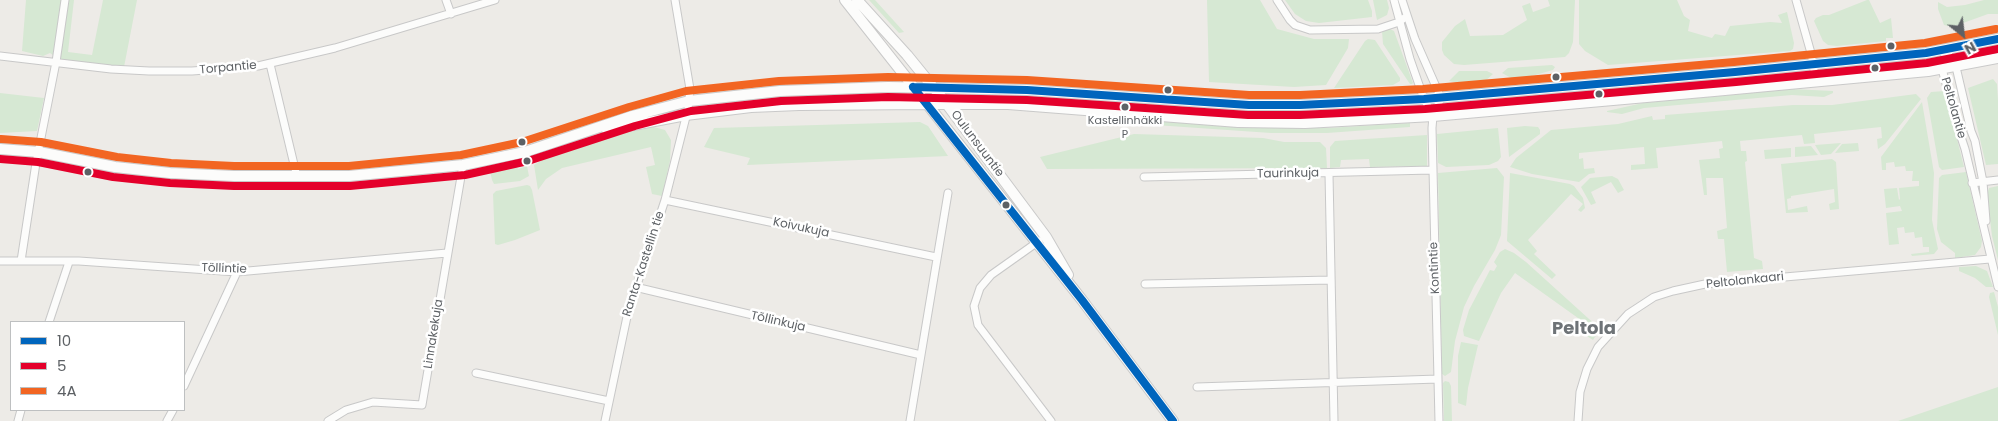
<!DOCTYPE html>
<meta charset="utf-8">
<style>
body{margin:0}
#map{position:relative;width:1998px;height:421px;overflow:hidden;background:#edebe7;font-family:Poppins,sans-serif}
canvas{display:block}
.legend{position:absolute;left:10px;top:321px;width:175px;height:90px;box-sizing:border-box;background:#fff;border:1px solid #bec0c1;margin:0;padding:6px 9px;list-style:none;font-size:15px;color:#5d6165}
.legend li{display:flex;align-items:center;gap:10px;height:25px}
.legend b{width:25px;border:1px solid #bec0c1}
.north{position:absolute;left:1938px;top:10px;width:50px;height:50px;-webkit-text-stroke:4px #fff;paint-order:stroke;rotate:151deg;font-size:14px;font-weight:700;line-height:20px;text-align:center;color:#5d6165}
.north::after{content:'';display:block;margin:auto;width:18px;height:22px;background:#5d6165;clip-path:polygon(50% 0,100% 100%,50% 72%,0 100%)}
</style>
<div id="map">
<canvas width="1998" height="421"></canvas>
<ul class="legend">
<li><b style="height:6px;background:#0065bd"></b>10</li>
<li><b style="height:6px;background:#e4002b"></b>5</li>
<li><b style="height:6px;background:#f26522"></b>4A</li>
</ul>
<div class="north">N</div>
</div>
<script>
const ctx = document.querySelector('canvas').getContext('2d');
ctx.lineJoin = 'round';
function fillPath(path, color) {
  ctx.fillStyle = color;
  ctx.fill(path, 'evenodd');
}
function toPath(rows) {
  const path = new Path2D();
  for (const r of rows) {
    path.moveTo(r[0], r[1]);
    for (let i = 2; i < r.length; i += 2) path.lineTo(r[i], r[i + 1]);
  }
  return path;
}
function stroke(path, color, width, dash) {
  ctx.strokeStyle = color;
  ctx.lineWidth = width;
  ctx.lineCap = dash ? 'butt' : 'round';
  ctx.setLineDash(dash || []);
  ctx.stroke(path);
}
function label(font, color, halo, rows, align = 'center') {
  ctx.font = font + ' Poppins,sans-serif';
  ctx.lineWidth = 5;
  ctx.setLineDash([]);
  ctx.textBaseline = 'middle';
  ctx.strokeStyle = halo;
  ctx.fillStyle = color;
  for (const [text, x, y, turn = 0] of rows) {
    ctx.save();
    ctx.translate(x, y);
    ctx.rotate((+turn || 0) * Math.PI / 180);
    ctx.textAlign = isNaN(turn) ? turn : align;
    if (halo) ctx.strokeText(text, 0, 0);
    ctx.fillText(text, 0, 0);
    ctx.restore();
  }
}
fillPath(toPath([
 [26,0,74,0,68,52,92,55,103,0,137,0,124,67,61,61,50,53,43,56,22,51],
 [869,0,875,0,904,32,899,33],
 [1207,0,1260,0,1277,29,1314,39,1349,39,1348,48,1326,85,1294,87,1209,82],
 [1285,0,1368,0,1372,11,1372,17,1319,23,1306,21,1295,14],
 [1373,0,1387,0,1389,8,1387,15,1377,20],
 [1548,0,1575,0,1573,42,1569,53,1565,57,1464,65,1454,64,1444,55,1442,50,1442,42,1455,26,1465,19,1470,36,1503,35,1527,20,1522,6,1530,3,1533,12,1550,6],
 [1579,0,1677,0,1684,16,1690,20,1688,31,1712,38,1715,34,1725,36,1730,26,1770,22,1782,23,1778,15,1787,12,1794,43,1793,49,1790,51,1608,65,1585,51,1579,44],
 [1867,0,1869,0,1880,23,1891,18,1893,38,1886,38,1886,41,1837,46,1828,45,1823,41,1814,21,1816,18,1823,15,1829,15],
 [1984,0,1998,0,1998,14,1988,14,1952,27,1944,25,1938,9,1938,2,1947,7,1965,5],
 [1390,29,1394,31,1413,83,1412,84,1410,84,1383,44,1382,31],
 [1368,39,1375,40,1400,78,1400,81,1393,85,1334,88,1365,41],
 [1923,58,1924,65,1850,74,1835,70,1836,69],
 [1552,65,1555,67,1553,70,1528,77,1513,79,1502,73,1508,68],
 [1459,71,1487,71,1493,74,1484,82,1462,84,1449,81],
 [1787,73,1798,74,1729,81,1707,86,1515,103,1515,101,1535,95],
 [1993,79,1997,84,1998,100,1998,164,1986,165,1968,88],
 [1791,89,1833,91,1833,93,1824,97,1792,95,1644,108,1622,114,1607,112,1607,111,1643,103],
 [1945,91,1964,167,1942,170,1939,167,1927,98,1931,92],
 [0,93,44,98,37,131,0,133],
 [1916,94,1921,99,1885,144,1878,149,1877,139,1882,138,1881,127,1814,134,1815,143,1804,144,1802,135,1740,141,1741,151,1746,151,1747,161,1745,162,1754,258,1762,261,1763,269,1727,272,1724,239,1718,239,1717,231,1727,228,1723,178,1706,178,1707,195,1704,195,1699,160,1720,158,1719,149,1723,148,1722,141,1656,148,1658,168,1631,170,1631,165,1645,164,1644,147,1579,153,1579,159,1583,158,1584,169,1594,168,1595,173,1589,174,1579,182,1532,174,1510,167,1516,158,1551,130,1618,124,1652,116,1653,120,1665,119,1665,115,1793,105,1832,105],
 [1922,102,1934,173,1932,220,1938,249,1934,254,1912,256,1911,254,1929,252,1929,247,1923,247,1922,237,1915,238,1914,232,1905,233,1904,227,1897,228,1899,244,1889,245,1886,213,1902,211,1900,206,1886,208,1884,189,1897,188,1899,200,1900,199,1899,188,1919,186,1919,181,1912,181,1913,171,1906,171,1905,166,1895,167,1894,162,1886,163,1886,170,1882,170,1881,157],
 [1149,121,1270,128,1327,128,1410,123,1410,127,1327,133,1271,133,1126,123],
 [920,122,928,126,948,156,747,165,750,158,704,147,714,128],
 [1525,126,1538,127,1540,130,1540,134,1509,157,1507,128],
 [654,127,665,130,671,140,670,161,662,196,652,194,646,167,655,165,651,147,562,168,546,179,538,190,534,165,541,161,541,157,581,142],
 [1498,128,1501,157,1498,161,1489,165,1446,167,1438,163,1437,134],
 [1134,134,1263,138,1284,142,1320,142,1326,148,1327,168,1047,169,1040,157],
 [1427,135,1427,166,1370,167,1369,159,1341,160,1340,167,1330,168,1330,147,1335,141],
 [1841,143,1831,154,1821,155,1815,145],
 [1858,143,1859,151,1835,153,1842,144],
 [1811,146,1818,155,1795,157,1795,147],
 [1791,148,1791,157,1765,159,1764,150],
 [1832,159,1836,162,1839,209,1830,210,1829,204,1835,202,1834,189,1791,196,1791,198,1787,199,1788,210,1807,206,1808,212,1786,213,1781,164],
 [491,166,495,169,499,167,517,167,518,169,527,166,529,176,520,181,494,184,492,180,489,167],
 [1497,168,1504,177,1501,235,1495,250,1474,286,1464,307,1455,341,1451,372,1445,376,1442,374,1438,173],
 [1966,172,1982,241,1981,247,1975,255,1955,258,1955,253,1941,242,1937,229,1939,178,1942,175],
 [1510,173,1570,184,1574,186,1583,198,1585,208,1581,212,1578,210,1583,204,1571,194,1528,240,1537,251,1534,254,1556,275,1552,279,1507,241],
 [1612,176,1618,179,1624,190,1618,193,1611,182,1591,192,1596,203,1591,205,1581,187,1590,178],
 [527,185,530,186,532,190,540,230,515,240,498,245,495,244,493,194,496,191],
 [1998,186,1998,260,1992,236,1987,195,1989,188],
 [1505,249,1514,253,1526,262,1599,328,1599,331,1593,340,1573,327,1578,318,1515,273,1501,293,1479,341,1464,336,1463,330,1469,310,1490,270,1494,271,1497,266,1494,262,1500,252],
 [1976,266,1987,271,1993,287,1986,287,1975,278,1959,271,1959,267],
 [1994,292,1998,307,1998,335,1989,297,1990,293],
 [1461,342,1478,345,1468,388,1466,406,1458,403,1458,356],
 [1445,381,1449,382,1451,386,1452,421,1444,421,1443,383],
 [1998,387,1998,421,1898,421]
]), '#d6e8d3');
const street = toPath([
 [446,0,451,14],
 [1277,0,1290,20,1295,25,1310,30,1378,29,1399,22,1407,16],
 [1394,0,1410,59,1424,99,1433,116],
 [1402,0,1415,39,1441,98,1433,116,1432,128,1439,421],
 [1796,0,1811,53,1816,81],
 [1946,50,1942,69,1958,128,1965,149,1998,287],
 [1946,50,1956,67,1971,131,1975,141,1983,182,1986,221],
 [0,56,111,69,149,71,192,71,258,66,335,48,495,0],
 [270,64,297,177],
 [1329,174,1334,421],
 [1144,177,1432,170],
 [1972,183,1998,180],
 [665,200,936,257],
 [1039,241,991,275,980,288,974,306,978,325,1051,421],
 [0,261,79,261,237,272,447,253],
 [21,261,36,163,56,62,65,0],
 [1145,284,1331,280],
 [635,287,921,355],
 [49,322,69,262],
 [476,373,609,401],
 [184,386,237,272],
 [1197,387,1438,379],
 [18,421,21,410],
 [167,421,173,410],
 [328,421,346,410,373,402,422,405,463,165],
 [605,421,628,312,665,200,688,109,690,89,675,0],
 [910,421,948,193],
 [1578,421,1580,392,1587,369,1598,347,1628,314,1654,297,1673,291,1705,284,1990,259]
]);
const secondary = toPath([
 [845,0,1082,300,1173,421],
 [857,0,907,55,946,103,1046,237,1068,275],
 [607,130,686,115,751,107,799,105,927,104,1008,104,1238,122,1305,123,1433,116,1714,91,1928,71,1998,58],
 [0,149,39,152,115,167,170,173,234,176,349,176,463,165,525,152,632,116,689,101,780,91,888,87,1027,90,1249,105,1300,105,1424,99,1735,72,1926,53,1998,39]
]);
stroke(street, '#c8c8c8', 9);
stroke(secondary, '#c9c9c9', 12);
stroke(street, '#fcfcfb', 7);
stroke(secondary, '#fcfcfb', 10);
stroke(toPath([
 [913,87,1027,90,1249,105,1300,105,1424,99,1735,72,1926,53,1998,39],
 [913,87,1082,300,1173,421]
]), '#0065bd', 8);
stroke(toPath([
 [0,159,38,162,113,177,170,183,234,186,350,186,465,175,528,161,635,126,691,111,781,101,888,97,1027,100,1248,115,1300,115,1425,109,1736,82,1927,63,1998,49]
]), '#e4002b', 8);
stroke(toPath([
 [1,139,41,142,117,157,171,163,234,166,349,166,461,155,522,142,629,107,686,91,779,81,888,77,1027,80,1249,95,1300,95,1423,89,1734,62,1925,43,1996,29]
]), '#f26522', 8);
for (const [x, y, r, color] of [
 [1891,46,4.5,"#5d6165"],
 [1875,68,4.5,"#5d6165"],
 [1556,77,4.5,"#5d6165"],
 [1168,90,4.5,"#5d6165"],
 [1599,94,4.5,"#5d6165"],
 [1125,107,4.5,"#5d6165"],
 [522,142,4.5,"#5d6165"],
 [527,161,4.5,"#5d6165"],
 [88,172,4.5,"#5d6165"],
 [1006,205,4.5,"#5d6165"]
]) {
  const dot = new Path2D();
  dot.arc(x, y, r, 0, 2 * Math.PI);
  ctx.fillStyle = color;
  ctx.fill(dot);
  stroke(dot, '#fff', 2);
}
label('11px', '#5d6165', '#fff', [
 ["Kastellinhäkki",1125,121],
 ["P",1125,135]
]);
label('12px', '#5d6165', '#fff', [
 ["Torpantie",228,68,-5],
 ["Peltolantie",1953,108,74],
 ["Oulunsuuntie",977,144,53],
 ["Taurinkuja",1288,174,-1],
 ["Koivukuja",801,228,12],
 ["Ranta-Kastellin tie",644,264,-72],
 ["Kontintie",1435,268,-92],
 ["Töllintie",224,269,2],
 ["Peltolankaari",1745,281,-6],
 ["Töllinkuja",778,322,13],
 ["Linnakekuja",434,334,-81]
]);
label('bold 18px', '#6e7377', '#fff', [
 ["Peltola",1584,329]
]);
</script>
